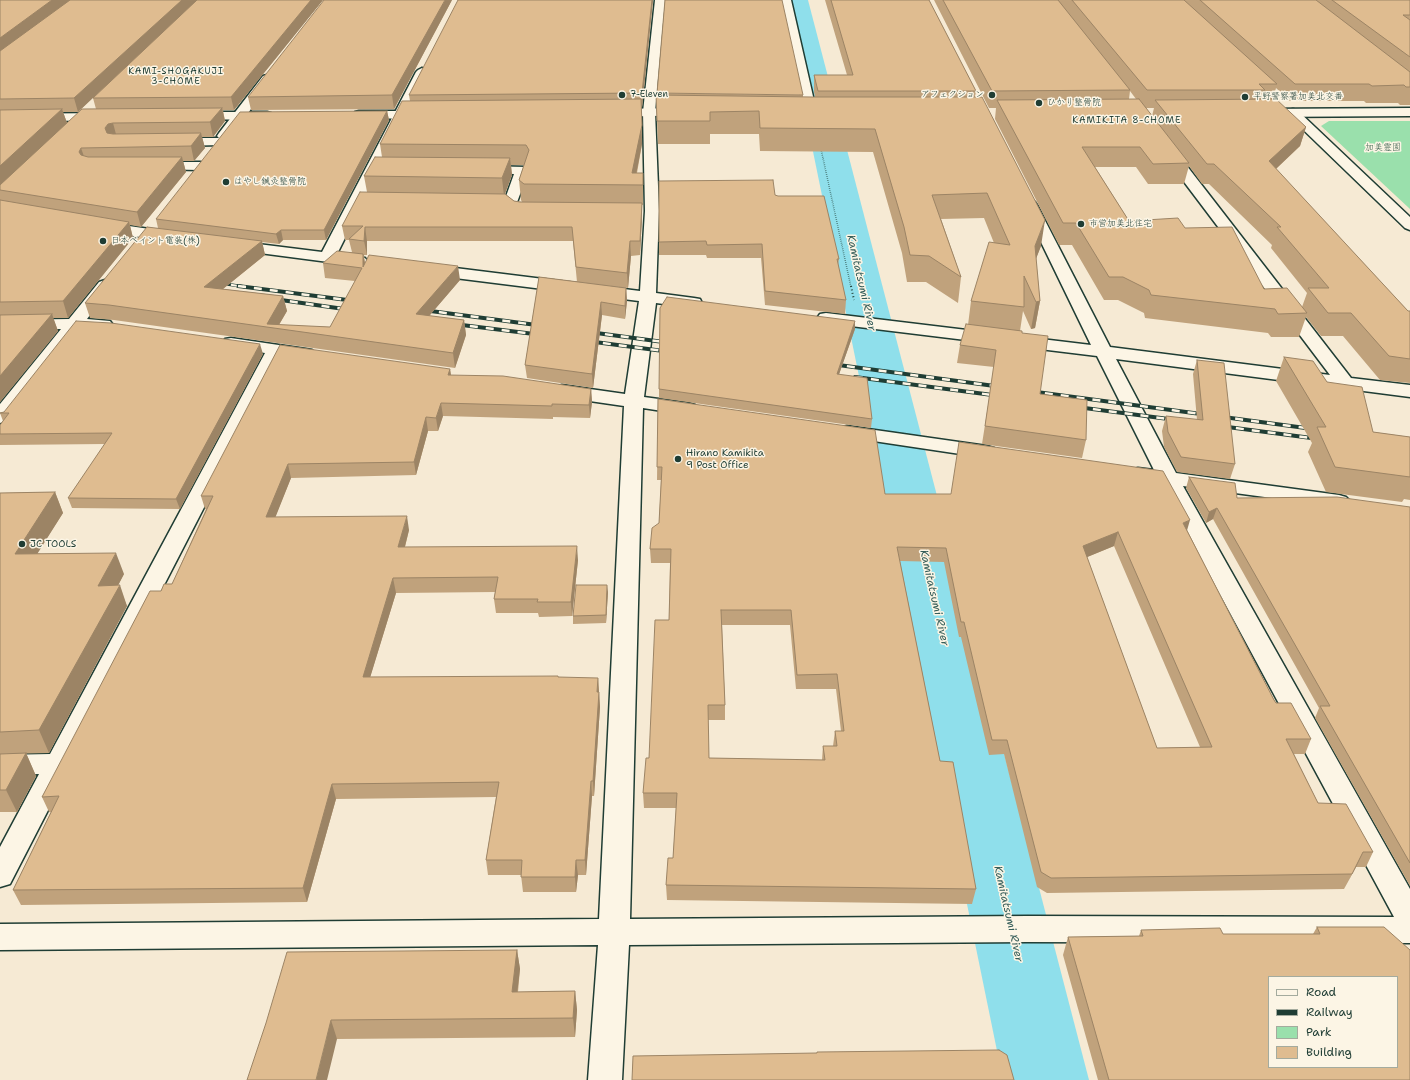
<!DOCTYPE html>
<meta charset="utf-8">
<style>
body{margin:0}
#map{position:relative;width:1410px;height:1080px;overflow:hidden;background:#f6ead4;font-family:"Shantell Sans",sans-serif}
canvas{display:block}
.legend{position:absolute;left:1268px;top:976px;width:130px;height:92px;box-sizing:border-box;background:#fcf5e5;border:1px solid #a4ab9e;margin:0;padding:5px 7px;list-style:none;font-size:12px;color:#1f3d34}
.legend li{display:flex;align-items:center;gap:8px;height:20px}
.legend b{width:20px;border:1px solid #a4ab9e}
</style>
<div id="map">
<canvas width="1410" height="1080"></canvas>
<ul class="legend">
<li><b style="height:5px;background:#fcf5e5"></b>Road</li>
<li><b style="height:5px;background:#1f3d34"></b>Railway</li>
<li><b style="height:11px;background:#9ae0ac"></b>Park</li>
<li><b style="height:11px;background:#dfbc90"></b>Building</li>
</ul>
</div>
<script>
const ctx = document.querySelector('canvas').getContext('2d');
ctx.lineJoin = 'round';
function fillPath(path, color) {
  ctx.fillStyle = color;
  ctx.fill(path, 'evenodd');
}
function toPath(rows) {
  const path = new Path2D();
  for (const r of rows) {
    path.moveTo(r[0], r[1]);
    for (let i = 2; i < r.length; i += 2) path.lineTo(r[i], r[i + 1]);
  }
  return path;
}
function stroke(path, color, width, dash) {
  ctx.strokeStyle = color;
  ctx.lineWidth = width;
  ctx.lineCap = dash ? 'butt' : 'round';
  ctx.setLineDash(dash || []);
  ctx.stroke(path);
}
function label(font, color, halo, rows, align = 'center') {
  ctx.font = font + ' "Shantell Sans","Klee One",sans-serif';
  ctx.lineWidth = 3;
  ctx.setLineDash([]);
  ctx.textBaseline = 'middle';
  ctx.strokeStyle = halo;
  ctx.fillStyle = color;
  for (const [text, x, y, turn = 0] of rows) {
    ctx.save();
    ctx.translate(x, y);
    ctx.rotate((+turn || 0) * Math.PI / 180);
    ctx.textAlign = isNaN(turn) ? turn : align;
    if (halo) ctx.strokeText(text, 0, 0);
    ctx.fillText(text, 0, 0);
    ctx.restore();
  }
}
fillPath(toPath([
 [1329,121,1410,121,1410,209,1321,126]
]), '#9ae0ac');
fillPath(toPath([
 [782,0,808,0,1089,1080,1003,1080,782,0]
]), '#8fdfeb');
const street = toPath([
 [655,0,665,0,655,112,659,211,656,293,694,298,700,299,702,303,700,307,694,308,656,303,644,397,688,403,695,405,698,409,695,413,688,415,643,408,630,919,1028,916,1394,917,1160,483,1131,478,1128,474,1131,470,1138,468,1154,470,1097,356,826,323,820,322,817,318,820,314,826,313,1091,345,1023,205,1025,202,1030,201,1035,202,1037,205,1110,347,1330,375,1163,154,1161,151,1163,148,1168,147,1173,148,1351,378,1410,385,1410,397,1116,359,1176,473,1339,495,1346,497,1350,501,1346,505,1339,507,1183,486,1410,889,1410,943,1028,942,629,945,622,1080,588,1080,598,945,0,950,0,924,599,919,624,406,562,397,555,395,553,391,555,387,562,385,625,394,639,301,431,275,425,273,423,270,425,267,431,265,640,291,645,211,643,112,655,0],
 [781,0,791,0,817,114,815,117,811,118,807,117,805,114,781,0],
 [422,68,426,70,428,72,337,254,365,258,367,261,365,264,359,266,229,249,226,246,229,243,234,241,322,252,416,72,418,70,422,68],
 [267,75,271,76,273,79,229,139,223,140,225,142,223,145,174,146,169,145,167,142,169,139,174,138,219,138,217,136,219,133,263,76,267,75],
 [1293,109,1297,110,1410,217,1410,230,1405,228,1289,116,1287,113,1289,110,1293,109],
 [155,162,200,162,205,163,207,166,205,169,200,170,150,169,148,166,150,163,155,162],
 [481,166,527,167,529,170,516,205,511,206,506,205,504,202,514,174,476,173,474,170,476,167,481,166],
 [102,222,170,232,175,234,178,237,175,240,170,242,97,230,94,227,97,224,102,222],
 [105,280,111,282,113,285,87,319,110,321,113,325,110,329,104,330,79,329,7,421,0,423,0,404,61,329,0,330,0,320,69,319,99,282,105,280],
 [231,338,306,349,312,350,315,354,312,358,306,359,282,356,10,884,0,887,0,847,39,774,0,775,0,755,50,754,265,353,225,347,222,343,225,339,231,338],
 [847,426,987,446,994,448,997,452,994,456,987,458,840,436,837,432,840,428,847,426]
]);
const secondary = toPath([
 [687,108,691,109,693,112,691,115,611,117,607,116,605,113,607,110,611,109,687,108],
 [1410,108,1410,116,1261,117,1257,116,1255,113,1257,110,1261,109,1410,108],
 [359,111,425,111,429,112,431,115,429,118,425,119,355,118,353,115,355,112,359,111],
 [195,112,267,112,271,113,273,116,271,119,267,120,191,119,189,116,191,113,195,112],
 [103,113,107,114,109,117,107,120,0,122,0,114,103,113]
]);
stroke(street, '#1f3d34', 3);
stroke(secondary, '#1f3d34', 3);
stroke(toPath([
 [821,149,851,287]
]), '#1f3d34', 1.5, [0.5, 1.5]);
stroke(toPath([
 [851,286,854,300]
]), '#1f3d34', 2, [1, 2.5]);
fillPath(street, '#fcf5e5');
fillPath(secondary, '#fcf5e5');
const railFar1 = toPath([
 [219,283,246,287]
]);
const rail = toPath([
 [238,286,355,301],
 [274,299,351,310],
 [423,310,544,326],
 [454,324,542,335],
 [589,332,671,343],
 [587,341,671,352],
 [831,364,1002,387],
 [855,377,1000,396],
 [1029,391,1313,429],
 [1077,407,1176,420],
 [1220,426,1319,439]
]);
stroke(railFar1, '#1f3d34', 3);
stroke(rail, '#1f3d34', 4);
stroke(railFar1, '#fcf5e5', 2, [6]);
stroke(rail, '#fcf5e5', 2.5, [8]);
fillPath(toPath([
 [0,0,323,0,234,110,223,110,225,121,213,137,202,137,205,148,194,161,183,161,186,172,141,227,130,225,133,238,68,318,53,318,58,331,0,402],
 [103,88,93,98,96,109,67,123,63,112,78,112],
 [452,0,394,109,251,110,248,97],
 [653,0,642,107,641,107,642,144,637,173,643,173,643,205,642,205,642,216,640,255,631,256,628,288,577,282,573,241,367,241,367,255,364,255,365,263,460,280,429,316,464,320,466,335,455,368,114,320,90,318,85,303,158,228,156,219,387,111,389,120,326,240,283,240,279,244,262,242,265,255,223,289,283,296,287,311,279,325,330,327,355,281,325,278,323,263,352,252,349,240,345,240,342,226,367,192,364,176,382,157,380,144,410,101,409,95],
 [511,165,524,165,519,180,521,200,522,202,514,201,505,194,512,175],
 [825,0,929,0,976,91,975,97,1041,246,1036,258,1040,301,1035,328,1031,329,1023,311,1020,331,1022,333,1040,394,1086,440,1082,458,982,444,994,367,957,363,960,345,968,325,971,301,994,243,984,218,941,219,961,277,958,303,926,282,907,282,902,253,873,152,760,151,759,134,710,134,710,144,658,144,656,95,657,95,657,93,803,95,803,97,815,97,814,92,814,75,847,75],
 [934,0,1410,0,1410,105,1400,105,1398,103,1366,103,1364,101,1290,101,1276,88,1273,99,1306,127,1300,146,1276,169,1408,311,1410,311,1410,383,1380,380,1343,336,1321,336,1306,317,1299,337,1271,337,1268,333,1145,318,1144,313,1118,300,1104,300,1072,245,1059,245,995,119,996,108,989,108],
 [1130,91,1136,99,1129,99],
 [1146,108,1154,108,1152,116],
 [1189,166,1202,184,1209,184,1272,245,1271,248,1307,293,1302,307,1264,289,1185,228,1129,221,1095,167,1136,167,1148,184,1184,184],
 [775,195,839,259,838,265,846,300,845,314,765,305,761,258,707,258,706,255,659,255,659,242],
 [539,277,626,288,627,301,625,319,602,315,593,388,527,378,525,365],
 [855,329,839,374,872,419,871,428,659,398,659,389],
 [263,354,180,509,72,508,68,498,105,444,0,445,0,425,3,421,0,413],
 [1284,357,1327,382,1373,432,1410,437,1410,500,1404,499,1402,502,1326,492,1308,452,1312,443,1276,381],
 [1197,360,1235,464,1230,479,1177,472,1164,447,1162,431,1166,416,1197,420,1193,374],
 [450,369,451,376,591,389,592,402,590,418,553,417,553,419,443,416,438,431,428,431,416,475,291,478,275,517,409,530,405,547,578,560,572,616,539,617,538,613,496,613,494,599,495,592,396,593,370,677,598,678,600,707,594,796,592,796,586,875,578,875,576,892,523,892,521,875,488,875,486,860,496,797,336,799,307,902,21,905,13,890,51,812,49,812,42,797,161,591,172,584,206,509,205,509,201,496],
 [658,399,885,494,1187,530,1274,700,1276,703,1311,739,1305,754,1294,754,1318,803,1373,852,1366,867,1356,867,1344,889,1047,893,1037,887,1004,754,989,755,961,637,959,637,944,562,900,561,940,761,976,889,972,904,667,900,666,885,673,858,676,808,644,808,643,793,649,758,669,620,670,563,651,563,650,549,659,523,661,480,657,480],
 [1114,546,1200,747,1157,748,1087,557],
 [722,625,790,625,796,689,836,689,841,731,835,731,833,746,823,746,822,760,709,758,708,720,725,720,725,705],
 [1189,477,1237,498,1410,507,1410,886,1315,718,1319,708,1213,519,1206,523,1186,488],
 [55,492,63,513,37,553,124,574,118,585,127,606,49,753,6,754,26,753,36,776,17,812,0,812,0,493],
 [608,592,606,623,573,624,573,616],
 [1317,927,1410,1080,1098,1080,1063,955,1068,937,1139,936,1141,930,1223,934,1313,934],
 [517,950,520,969,518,992,575,991,577,1010,575,1037,337,1039,266,1023]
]), '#c0a27c');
fillPath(toPath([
 [52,0,72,0,0,53,0,38],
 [182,0,197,0,78,112,74,98],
 [311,0,323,0,234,110,231,97],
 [445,0,452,0,394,109,392,95],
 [652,0,653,0,642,107,642,93],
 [641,99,642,144,634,185,632,173],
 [222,108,225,121,213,137,210,122],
 [62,109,67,123,0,186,0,166],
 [387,111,389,120,326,240,324,230],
 [113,123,117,138,109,142,105,128,108,124],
 [1306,127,1300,146,1263,181,1269,161],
 [201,133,205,148,194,161,191,146],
 [81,148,86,162,79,152],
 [182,157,186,172,141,227,137,212],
 [510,158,512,175,504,196,502,178],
 [642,203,642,216,640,255,640,241],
 [1045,220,1041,246,1031,272,1035,246],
 [129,222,133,238,68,318,63,301],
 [365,227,367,241,367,255,364,241],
 [281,230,283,240,279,244,276,234],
 [262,241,265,255,208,301,204,287],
 [630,241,631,256,628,288,627,273],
 [363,254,366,268,363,267],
 [458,266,460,280,418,329,416,314],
 [626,288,627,301,625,319,625,306],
 [283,296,287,311,277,328,267,324],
 [1040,301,1035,328,1031,329,1036,302],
 [601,302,602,315,593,388,592,374],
 [52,314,58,331,0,402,0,376],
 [464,320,466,335,455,368,453,353],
 [855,321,855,329,836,383,837,374],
 [260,344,263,354,180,509,176,499],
 [450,369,452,382,448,375],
 [591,389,592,402,590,418,589,405],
 [441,403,443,416,438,431,436,418],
 [426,417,428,431,416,475,414,462],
 [288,464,291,478,270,531,266,517],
 [55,492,63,513,24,575,15,554],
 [1217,508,1213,519,1206,523,1209,512],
 [407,516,409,530,401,562,398,547],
 [1190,520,1186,534,1183,523],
 [1118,532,1114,546,1080,560,1083,546],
 [577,546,578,560,572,616,571,602],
 [116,553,124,574,107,607,98,586],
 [393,578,396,593,366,691,363,677],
 [120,585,127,606,49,753,39,730],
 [607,585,608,592,606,623,606,615],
 [598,678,600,707,594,796,593,781,597,692],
 [26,753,36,776,17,812,6,790],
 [591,781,592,796,586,875,585,860],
 [332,784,336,799,307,902,303,888],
 [1363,852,1356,867,1344,889,1352,874],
 [576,860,578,875,576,892,575,877],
 [517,950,520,969,515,1011,512,992],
 [575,991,577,1010,575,1037,573,1018],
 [331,1020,337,1039,327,1080,316,1080]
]), '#9c8465');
const building = toPath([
 [0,0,52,0,0,38,0,0],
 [70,0,182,0,74,98,0,99,0,51,70,0],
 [197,0,311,0,231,97,93,98,197,0],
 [324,0,445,0,392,95,248,97,324,0],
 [458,0,652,0,642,93,409,95,458,0],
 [665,0,782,0,803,95,657,93,665,0],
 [831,0,929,0,976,91,818,91,814,75,853,75,831,0],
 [943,0,1058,0,1130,90,992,91,943,0],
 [1072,0,1184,0,1277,84,1259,84,1265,90,1147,90,1072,0],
 [1200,0,1316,0,1410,72,1410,87,1406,87,1404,85,1372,86,1369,84,1295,84,1200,0],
 [1332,0,1410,0,1410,15,1403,15,1410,20,1410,57,1332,0],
 [656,95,812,97,982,97,1045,220,1035,246,1040,301,1036,302,1024,276,1024,307,971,301,989,242,1010,245,987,193,932,195,961,277,929,256,910,255,904,227,875,129,760,128,759,111,710,112,710,121,657,121,656,95],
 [641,99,642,125,632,173,643,173,643,185,524,184,519,180,529,150,526,145,380,144,402,101,641,99],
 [1139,99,1189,163,1153,164,1140,147,1082,147,1129,221,1178,218,1185,228,1232,227,1264,289,1287,288,1307,313,1278,314,1275,309,1151,295,1149,290,1123,277,1109,277,1076,223,1063,223,997,100,1139,99],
 [1276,99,1306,127,1269,161,1408,311,1410,311,1410,359,1389,356,1351,313,1328,313,1308,288,1329,288,1277,227,1281,227,1214,164,1207,164,1155,100,1276,99],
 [222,108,210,122,113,123,108,124,105,128,107,133,113,134,201,133,191,146,81,148,79,152,81,155,88,157,182,157,137,212,0,190,0,185,82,109,222,108],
 [62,109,0,166,0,110,62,109],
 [387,111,324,230,281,230,276,234,156,219,240,112,387,111],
 [375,157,510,158,502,178,364,176,375,157],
 [773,180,775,195,778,196,824,196,839,259,837,259,846,300,765,291,762,244,707,245,706,241,659,242,659,181,773,180],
 [360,192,505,194,514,201,520,202,642,203,640,241,630,241,627,273,576,267,572,227,365,227,364,241,349,239,363,226,342,226,360,192],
 [0,200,129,222,63,301,0,302,0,200],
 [147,227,262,241,204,287,283,296,267,324,330,327,362,268,323,263,337,251,363,254,363,267,369,255,458,266,416,314,464,320,453,353,109,305,85,303,147,227],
 [539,277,626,288,625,306,601,302,592,374,525,365,539,277],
 [667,297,855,321,837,374,867,378,872,419,659,389,660,308,667,297],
 [52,314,0,376,0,315,52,314],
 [76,321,111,323,260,344,176,499,68,498,112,433,0,434,0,425,9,413,0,413,4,412,76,321],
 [966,324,1022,331,1022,333,1048,336,1040,394,1087,400,1086,440,985,426,996,350,960,345,966,324],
 [280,345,450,369,448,375,503,376,591,389,589,405,552,404,552,406,441,403,436,418,426,417,414,462,288,464,266,517,407,516,398,547,577,546,571,602,537,602,538,599,494,599,498,577,393,578,363,677,558,676,558,677,598,678,597,692,599,692,593,781,591,781,585,860,576,860,575,877,521,877,522,860,486,860,499,782,332,784,303,888,13,890,59,796,42,797,150,591,161,591,164,584,172,584,213,496,201,496,280,345],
 [1284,357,1313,361,1327,382,1362,387,1373,432,1410,437,1410,477,1335,467,1317,427,1326,427,1284,357],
 [1197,360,1224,363,1235,464,1181,457,1168,432,1166,416,1203,420,1197,360],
 [658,399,875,430,885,494,951,494,959,442,1163,471,1190,520,1183,523,1274,700,1276,703,1291,703,1311,739,1286,739,1318,803,1346,804,1373,852,1363,852,1352,874,1051,878,1041,872,1007,740,992,740,964,622,961,622,946,548,897,547,940,761,953,762,976,889,666,885,668,858,673,858,677,793,643,793,646,758,649,758,655,620,669,620,671,549,650,549,652,528,659,523,662,467,657,467,658,399],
 [1118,532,1212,747,1157,748,1083,546,1118,532],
 [721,610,791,610,797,675,837,674,844,731,835,731,837,746,823,746,825,760,709,758,708,705,725,705,721,610],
 [1189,477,1235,483,1237,498,1337,497,1410,507,1410,863,1320,706,1330,706,1217,508,1209,512,1189,477],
 [55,492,15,554,116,553,98,586,120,585,39,730,0,732,0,493,55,492],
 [576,585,607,585,606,615,573,616,576,585],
 [26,753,6,790,0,790,0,754,26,753],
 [1317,927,1384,927,1410,950,1410,1080,1109,1080,1068,937,1143,936,1141,930,1220,928,1223,934,1320,934,1317,927],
 [1269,977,1397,977,1397,1067,1269,1067,1269,977],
 [517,950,512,992,575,991,573,1018,331,1020,316,1080,247,1080,266,1023,287,952,517,950],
 [999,1050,1007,1055,1014,1080,632,1080,633,1056,817,1053,817,1052,999,1050]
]);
fillPath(building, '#dfbc90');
stroke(building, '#9c8465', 1);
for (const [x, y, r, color] of [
 [622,95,4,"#1f3d34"],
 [992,95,4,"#1f3d34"],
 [1245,97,4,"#1f3d34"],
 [1039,103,4,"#1f3d34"],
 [226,182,4,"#1f3d34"],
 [1081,224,4,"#1f3d34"],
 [103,241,4,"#1f3d34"],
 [678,459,4,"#1f3d34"],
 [22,544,4,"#1f3d34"]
]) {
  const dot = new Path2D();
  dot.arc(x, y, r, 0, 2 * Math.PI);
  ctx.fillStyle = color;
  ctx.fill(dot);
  stroke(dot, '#fcf5e5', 1.5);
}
ctx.letterSpacing = '1px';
label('9px', '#1f3d34', '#fcf5e5', [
 ["KAMI-SHOGAKUJI",176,72],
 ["3-CHOME",176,82],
 ["KAMIKITA 8-CHOME",1127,121]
]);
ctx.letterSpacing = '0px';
label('9px', '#1f3d34', '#fcf5e5', [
 ["7-Eleven",630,95],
 ["アフェクション",984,95,"right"],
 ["平野警察署加美北交番",1253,97],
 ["ひかり整骨院",1047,103],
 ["はやし鍼灸整骨院",234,182],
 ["市営加美北住宅",1089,224],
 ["日本ペイント電装(株)",111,241]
], 'left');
label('9px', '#385e4c', '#fcf5e5', [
 ["加美霊園",1383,148]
]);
label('10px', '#1f3d34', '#fcf5e5', [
 ["Hirano Kamikita",686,453],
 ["9 Post Office",686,465],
 ["JC TOOLS",30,544]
], 'left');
label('italic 11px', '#355d59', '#fcf5e5', [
 ["Kamitatsumi River",861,283,77],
 ["Kamitatsumi River",934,598,77],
 ["Kamitatsumi River",1008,914,77]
]);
</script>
